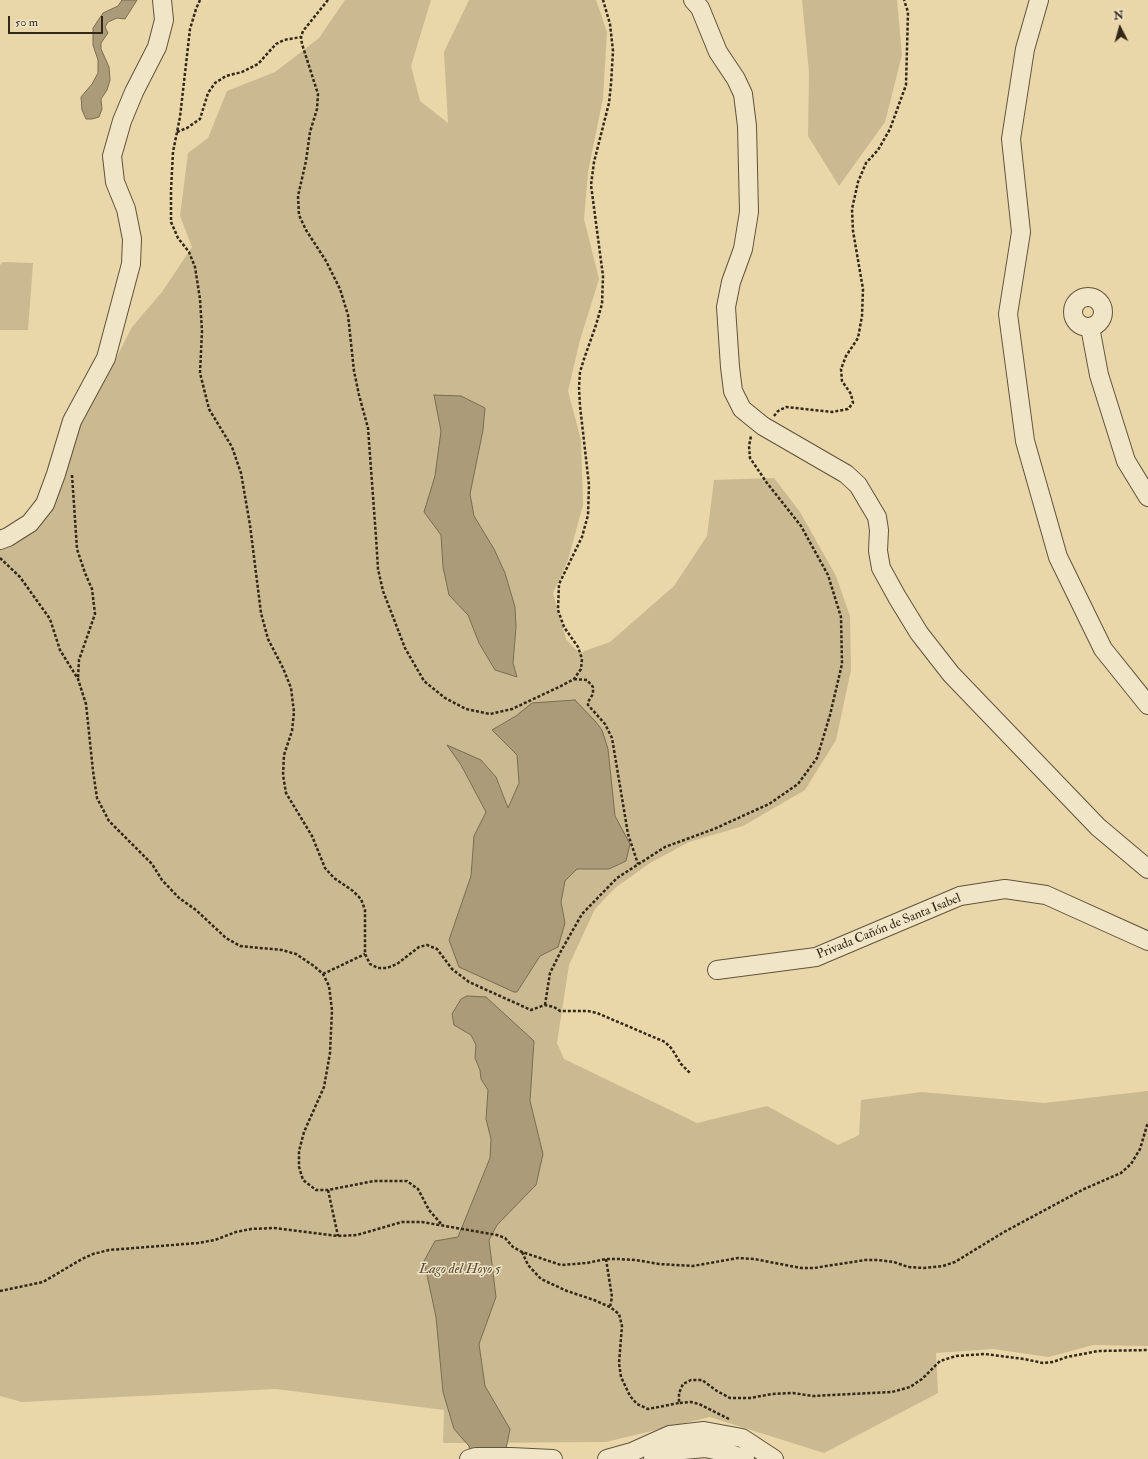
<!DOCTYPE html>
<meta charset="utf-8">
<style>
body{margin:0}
#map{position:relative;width:1148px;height:1459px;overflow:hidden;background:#e9d7aa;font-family:"IM FELL Double Pica",serif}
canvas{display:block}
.north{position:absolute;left:1100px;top:8px;width:40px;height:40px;-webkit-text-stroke:3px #f1e5c8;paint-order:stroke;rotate:354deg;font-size:11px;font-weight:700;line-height:16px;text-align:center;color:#332718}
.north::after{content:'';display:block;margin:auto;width:14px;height:18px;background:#332718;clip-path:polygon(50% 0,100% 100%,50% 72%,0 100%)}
.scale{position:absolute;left:8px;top:16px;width:95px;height:18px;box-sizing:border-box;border:2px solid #332718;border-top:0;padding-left:5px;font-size:12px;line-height:14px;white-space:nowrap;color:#332718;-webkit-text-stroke:3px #f1e5c8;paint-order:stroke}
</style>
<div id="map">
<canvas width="1148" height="1459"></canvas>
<div class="north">N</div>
<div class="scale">50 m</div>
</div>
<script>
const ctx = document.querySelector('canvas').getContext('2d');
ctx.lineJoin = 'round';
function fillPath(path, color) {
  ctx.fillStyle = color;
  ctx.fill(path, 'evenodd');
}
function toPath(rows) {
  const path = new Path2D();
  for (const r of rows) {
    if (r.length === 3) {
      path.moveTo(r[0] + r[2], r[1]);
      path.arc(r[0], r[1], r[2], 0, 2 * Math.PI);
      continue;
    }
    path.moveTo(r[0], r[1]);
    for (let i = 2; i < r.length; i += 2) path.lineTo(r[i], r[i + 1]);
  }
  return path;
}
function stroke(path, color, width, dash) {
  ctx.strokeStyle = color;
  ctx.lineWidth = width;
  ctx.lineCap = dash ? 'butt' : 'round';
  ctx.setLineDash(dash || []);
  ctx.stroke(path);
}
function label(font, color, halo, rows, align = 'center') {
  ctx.font = font + ' "IM FELL Double Pica",serif';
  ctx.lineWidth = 3;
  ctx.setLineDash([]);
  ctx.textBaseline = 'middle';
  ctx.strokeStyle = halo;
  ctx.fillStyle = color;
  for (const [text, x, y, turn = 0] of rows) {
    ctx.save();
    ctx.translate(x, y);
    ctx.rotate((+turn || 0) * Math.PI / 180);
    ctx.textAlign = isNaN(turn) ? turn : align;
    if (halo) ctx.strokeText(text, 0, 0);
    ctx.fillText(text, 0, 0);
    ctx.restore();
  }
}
fillPath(toPath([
 [345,0,431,0,411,66,420,101,448,123,444,52,469,0,596,0,607,32,603,98,588,172,584,219,599,279,580,340,568,391,581,440,583,505,568,560,553,593,566,639,579,653,610,642,674,586,707,536,714,480,774,478,800,512,836,576,850,616,851,670,836,740,805,790,743,826,689,842,650,863,615,888,595,909,569,965,557,1043,564,1059,697,1123,767,1106,838,1145,859,1135,861,1100,922,1092,1044,1103,1148,1091,1148,1346,1093,1345,1049,1357,993,1349,936,1353,938,1393,824,1453,710,1417,606,1442,443,1443,444,1410,276,1389,22,1402,0,1396,0,546,39,528,60,488,82,416,108,374,132,327,162,292,192,247,180,216,188,153,208,138,227,91,275,72,300,53,319,38],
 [802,0,897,0,902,55,885,122,839,186,808,136,809,72],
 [3,262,33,263,28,330,0,330,0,265]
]), '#cab991');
const water = toPath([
 [122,0,137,0,125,19,117,18,108,22,105,27,108,33,101,43,101,49,109,67,110,80,107,90,101,99,102,109,99,117,92,119,86,119,82,110,81,97,92,84,98,73,98,60,93,45,93,28,103,13,118,6,122,0],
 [434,395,461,396,485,408,483,430,470,494,474,516,494,549,505,573,515,607,516,627,513,663,517,677,495,670,479,643,468,615,449,595,443,567,441,535,424,512,435,476,441,431,434,395],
 [575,700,595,721,602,730,608,749,615,816,630,844,626,861,609,869,577,869,565,881,561,902,565,923,558,947,540,956,517,992,514,992,459,967,449,940,471,876,474,836,486,812,461,765,447,745,481,760,496,777,508,808,519,783,517,755,492,730,516,716,532,703,575,700],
 [467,996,486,997,534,1041,530,1101,543,1154,536,1185,497,1225,489,1240,496,1297,479,1344,485,1386,510,1429,504,1459,471,1459,469,1446,454,1429,443,1392,436,1317,424,1261,435,1241,458,1237,490,1158,491,1139,486,1119,488,1090,481,1079,480,1070,475,1058,476,1045,471,1035,454,1025,452,1014,461,999,467,996]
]);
fillPath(water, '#ab9b78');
stroke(water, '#7b6d52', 1);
const minor = toPath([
 [693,0,700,8,718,52,736,79,743,94,747,126,749,212,743,249,731,282,726,307,730,367,733,391,742,409,763,426,846,474,858,485,877,517,879,530,878,551,881,568,897,597,919,633,951,674,1098,827,1148,869],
 [1039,0,1025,49,1011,139,1021,232,1008,314,1025,441,1058,557,1103,649,1148,705],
 [1088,312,15],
 [1090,327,1099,375,1126,461,1148,497],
 [0,540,8,537,30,523,45,504,56,474,72,421,106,358,131,264,132,239,126,209,115,182,112,156,122,121,134,92,157,47,164,20,162,0],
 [717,970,816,957,960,896,1005,889,1046,895,1148,941],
 [469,1459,476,1457,511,1457,553,1459],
 [607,1459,632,1452,670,1435,704,1431,742,1438,774,1459],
 [653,1459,662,1455,683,1450,705,1448,725,1452,745,1459]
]);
stroke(minor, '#60533c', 20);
stroke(toPath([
 [200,0,196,9,190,29,180,117,173,152,171,190,171,222,178,238,189,252,195,267,200,299,202,331,200,373,209,409,232,447,241,473,250,525,261,613,268,639,283,668,291,688,294,712,292,731,284,755,283,775,286,793,312,836,325,868,334,878,353,891,361,899,365,910,365,954,370,964,378,968,387,968,397,964,419,947,427,945,437,949,452,969,469,982,531,1010,545,1005,554,1007,560,1011,588,1011,597,1013,665,1042,672,1049,681,1064,691,1074],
 [328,0,303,31,301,37,302,44,318,94,317,109,310,132,306,161,298,196,299,215,306,230,326,261,340,289,348,315,354,371,359,395,368,428,376,537,378,569,383,591,405,648,424,681,445,698,466,709,490,714,512,709,561,686,574,679,581,669,582,659,578,647,564,627,558,610,559,584,582,537,588,515,589,485,580,406,579,387,580,372,584,359,596,325,602,304,603,276,591,185,594,162,609,103,611,84,613,51,610,24,603,0],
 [177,132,187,128,200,119,208,93,215,83,226,76,242,72,258,64,276,44,284,40,301,37],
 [774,416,778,411,786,407,832,412,848,409,853,403,851,394,842,381,841,369,846,356,858,338,862,316,863,289,853,231,852,209,858,182,866,163,878,150,890,129,906,85,908,12,904,0],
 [72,475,77,549,85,573,92,589,95,614,79,660,78,678],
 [0,558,20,577,50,619,60,650,78,679,86,704,93,771,97,798,109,821,152,864,162,880,179,898,196,910,226,938,240,946,282,950,296,954,314,966,323,974,329,986,332,1010,330,1053,324,1087,304,1132,299,1151,299,1167,303,1180,316,1190,328,1190,374,1181,407,1181,418,1189,429,1210,443,1226],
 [574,679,587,680,593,687,593,694,588,702,588,705,605,724,612,738,628,834,638,864],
 [323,974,365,954],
 [545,1005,550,973,561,951,582,914,617,878,665,847,714,829,769,804,798,784,817,758,830,715,842,664,841,617,828,575,801,526,767,483,750,458,749,446,751,436],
 [328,1190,338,1236],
 [522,1252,528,1265,541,1279,567,1291,594,1300,610,1307,619,1314,622,1326,619,1363,621,1377,630,1396,637,1404,648,1409,679,1403],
 [606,1259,612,1297,610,1307],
 [0,1291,43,1282,82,1259,93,1254,109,1250,198,1243,215,1240,236,1232,251,1229,274,1228,338,1236,357,1235,402,1222,422,1222,497,1235,505,1238,513,1247,522,1252,561,1265,587,1263,606,1259,618,1259,636,1260,659,1264,693,1266,738,1258,754,1259,801,1268,814,1268,865,1260,878,1260,894,1262,908,1267,924,1268,943,1266,955,1262,1004,1232,1084,1189,1121,1173,1131,1164,1140,1149,1148,1122],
 [729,1419,699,1404,691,1402,679,1403,679,1393,683,1384,691,1380,702,1380,717,1391,730,1398,750,1398,772,1394,793,1393,813,1396,892,1392,910,1387,922,1379,940,1361,956,1356,985,1354,1024,1359,1043,1363,1053,1362,1067,1357,1098,1351,1148,1350]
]), '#332718', 2.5, [3, 2]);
stroke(minor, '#f1e5c8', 18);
label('13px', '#332718', '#f1e5c8', [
 ["Privada Cañón de Santa Isabel",889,927,-22]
]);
label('italic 14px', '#574a35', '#f1e5c8', [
 ["Lago del Hoyo 5",460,1270]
]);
</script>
